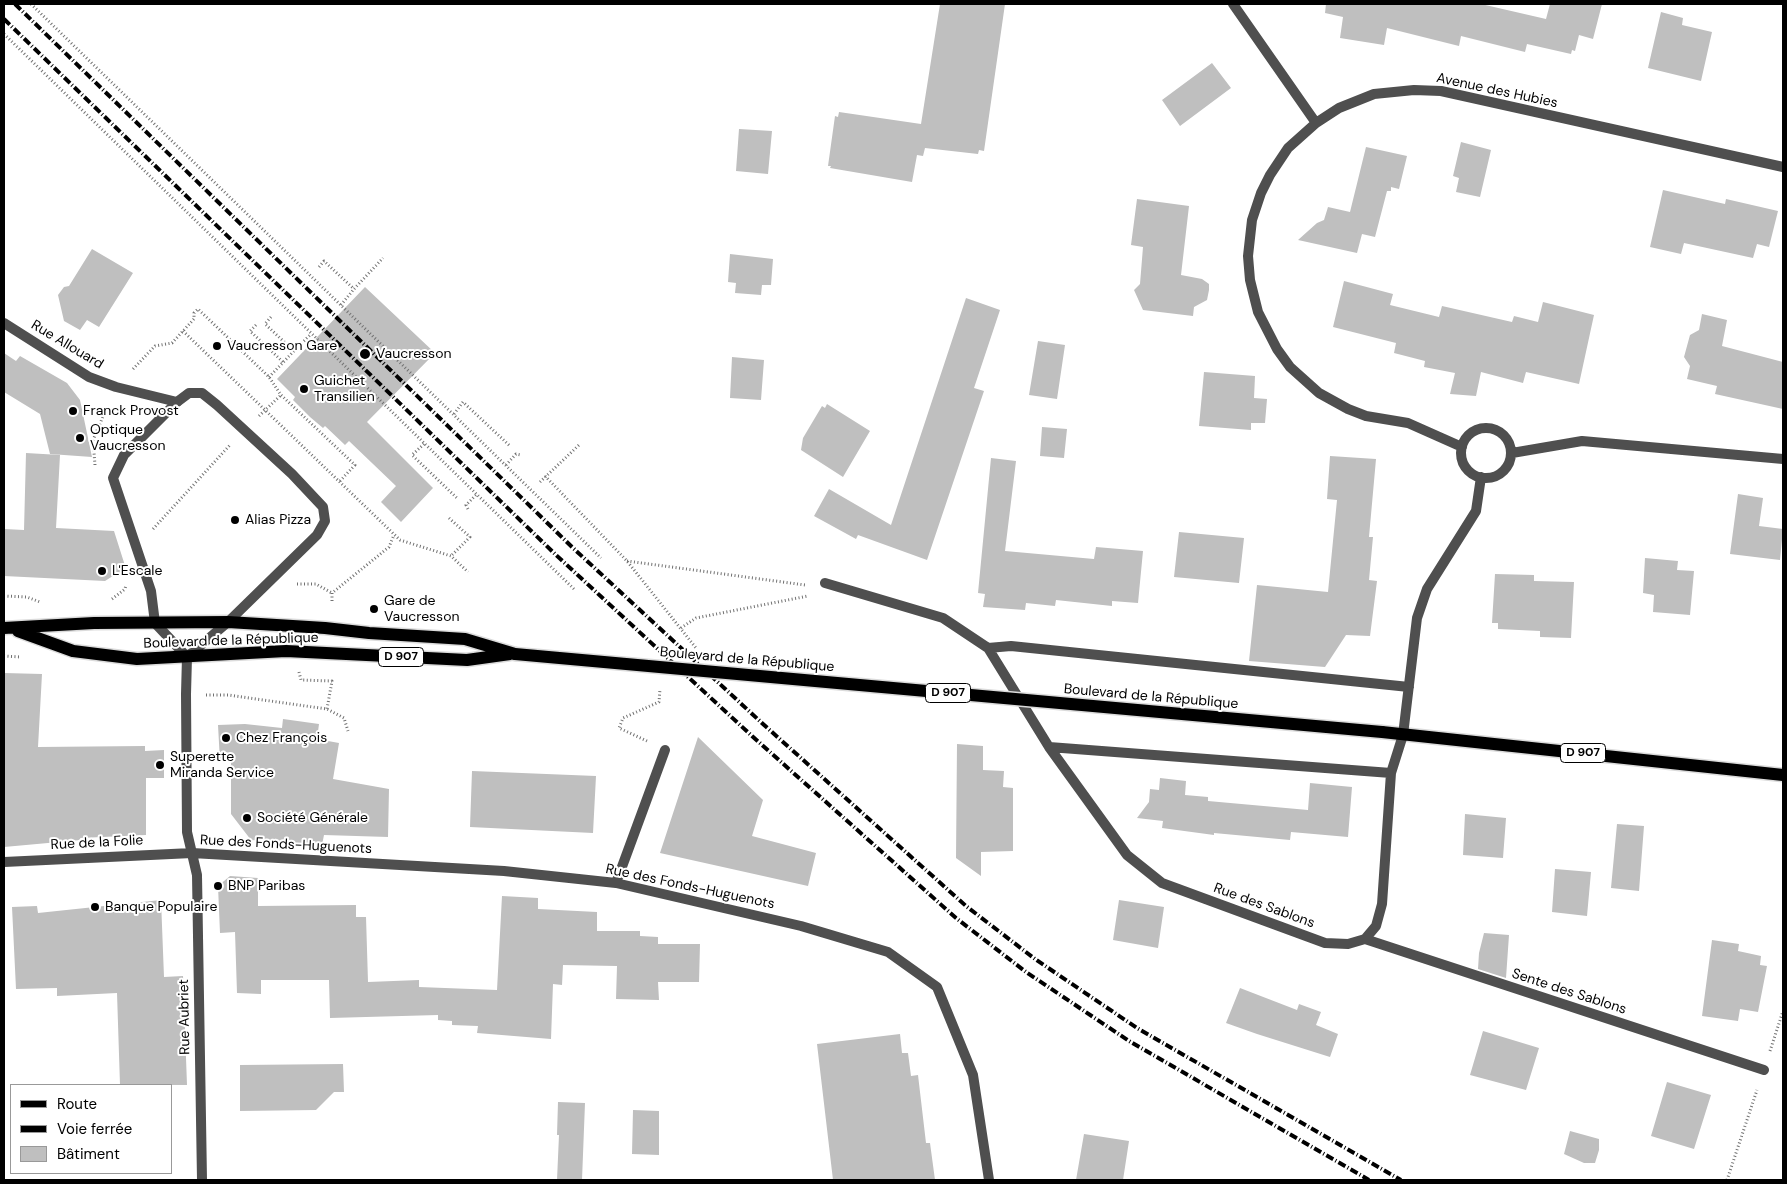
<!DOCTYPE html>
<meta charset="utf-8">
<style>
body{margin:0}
#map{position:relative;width:1787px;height:1184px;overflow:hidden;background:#fff;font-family:"DM Sans",sans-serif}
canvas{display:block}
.frame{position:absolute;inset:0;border:5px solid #000;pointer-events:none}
.legend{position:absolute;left:10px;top:1084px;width:162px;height:90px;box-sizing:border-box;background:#fff;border:1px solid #999;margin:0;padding:6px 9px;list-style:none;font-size:15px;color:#000}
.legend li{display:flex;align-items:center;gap:10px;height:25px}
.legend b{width:25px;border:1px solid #999}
</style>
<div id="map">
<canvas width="1787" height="1184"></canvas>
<div class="frame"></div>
<ul class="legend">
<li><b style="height:6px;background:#000"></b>Route</li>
<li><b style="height:6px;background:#000"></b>Voie ferrée</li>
<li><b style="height:14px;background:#bfbfbf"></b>Bâtiment</li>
</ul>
</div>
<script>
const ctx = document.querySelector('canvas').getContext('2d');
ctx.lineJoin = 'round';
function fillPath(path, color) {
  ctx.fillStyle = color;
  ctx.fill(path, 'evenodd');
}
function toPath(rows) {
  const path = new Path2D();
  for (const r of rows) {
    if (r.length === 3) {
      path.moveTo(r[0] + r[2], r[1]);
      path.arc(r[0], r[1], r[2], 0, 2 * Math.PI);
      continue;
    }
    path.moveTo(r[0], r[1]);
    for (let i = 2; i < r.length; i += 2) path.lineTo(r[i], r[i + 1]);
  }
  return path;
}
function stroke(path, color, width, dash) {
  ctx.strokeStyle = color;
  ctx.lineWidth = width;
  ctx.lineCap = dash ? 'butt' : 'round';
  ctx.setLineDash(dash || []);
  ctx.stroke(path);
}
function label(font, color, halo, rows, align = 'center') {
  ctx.font = font + ' "DM Sans",sans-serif';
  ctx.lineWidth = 4;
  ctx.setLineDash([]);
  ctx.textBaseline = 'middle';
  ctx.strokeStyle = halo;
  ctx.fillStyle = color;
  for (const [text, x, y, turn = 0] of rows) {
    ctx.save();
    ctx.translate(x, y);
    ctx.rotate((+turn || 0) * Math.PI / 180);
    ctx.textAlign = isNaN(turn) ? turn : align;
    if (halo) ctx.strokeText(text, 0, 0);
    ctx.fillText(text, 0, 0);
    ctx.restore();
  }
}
fillPath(toPath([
 [940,4,1005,4,984,151,979,150,978,154,925,148,923,156,917,155,912,182,830,168,831,166,828,166,835,116,838,117,839,112,921,124],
 [1326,4,1481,4,1546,19,1550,4,1602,4,1593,39,1579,35,1575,51,1572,50,1571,54,1527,44,1525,52,1461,36,1459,46,1387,28,1384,45,1340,38,1343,17,1325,13],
 [1661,12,1683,18,1682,25,1712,32,1701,81,1648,68],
 [1212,63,1231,88,1180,126,1162,100],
 [739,129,772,131,768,174,736,171],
 [1461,142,1491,150,1480,197,1456,192,1459,178,1453,176],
 [1366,147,1407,156,1399,189,1391,187,1391,191,1387,191,1375,237,1362,234,1357,253,1298,240,1317,223,1324,220,1328,207,1350,212],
 [1663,190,1725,204,1726,199,1778,211,1769,247,1757,244,1753,258,1684,243,1681,254,1650,247],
 [1137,199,1189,206,1181,275,1202,279,1209,284,1209,290,1207,300,1194,307,1193,316,1143,310,1134,290,1140,284,1143,247,1131,245],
 [92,249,133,273,99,327,87,320,80,330,64,321,58,295,64,287,69,286],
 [730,254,773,259,771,285,762,285,761,295,735,293,736,283,728,282],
 [1344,281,1393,294,1390,305,1439,317,1442,306,1512,322,1514,316,1538,322,1543,302,1594,315,1579,384,1526,372,1523,383,1481,372,1476,396,1450,394,1455,373,1424,367,1425,361,1394,353,1396,343,1333,327],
 [365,287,435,353,367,422,433,488,401,522,381,502,396,486,349,441,345,445,325,426,323,428,310,417,293,400,295,397,277,379],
 [966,298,1000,310,974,388,984,391,927,560,858,535,856,539,814,516,829,489,891,525],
 [1702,314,1727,320,1722,346,1783,362,1783,409,1715,394,1717,386,1687,379,1690,366,1684,357,1690,335,1699,330],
 [1038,341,1065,345,1057,399,1029,395],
 [4,353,16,361,20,356,67,383,80,400,92,457,50,454,40,414,4,392],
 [732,357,764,360,761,400,730,398],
 [1204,372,1255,376,1254,398,1267,399,1265,423,1251,423,1251,430,1199,426],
 [827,404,870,431,843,477,801,450,803,438,822,406,825,408],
 [1042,427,1067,429,1064,458,1040,456],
 [26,453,60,455,56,528,114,531,127,572,116,574,105,581,4,576,4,529,24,530],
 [1330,456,1376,459,1369,537,1373,537,1369,580,1377,581,1370,636,1346,635,1325,667,1249,661,1257,585,1328,592,1337,500,1327,499],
 [991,458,1016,461,1005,551,1094,559,1096,547,1143,551,1138,603,1112,601,1112,606,1056,600,1055,606,1026,603,1025,610,983,607,985,594,978,593],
 [1738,494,1763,498,1759,526,1783,529,1780,560,1730,554],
 [1179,532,1244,538,1239,583,1174,577],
 [1645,558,1678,561,1677,570,1694,571,1690,615,1653,612,1654,595,1643,593],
 [1495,574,1534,575,1534,581,1574,582,1571,638,1540,637,1540,631,1498,629,1498,623,1492,623],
 [4,673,42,674,38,747,145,746,145,751,164,750,164,778,146,778,146,835,80,838,81,840,4,847],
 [283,719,319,724,317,739,339,743,333,779,389,789,388,837,324,835,322,845,251,840,231,814,231,760,220,761,218,725,245,724,282,728],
 [698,737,763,800,752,836,816,853,808,886,660,853],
 [957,744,983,746,983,770,1004,771,1003,787,1013,788,1013,851,981,852,981,876,956,858],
 [472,771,596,776,593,833,470,827],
 [1160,778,1186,781,1185,795,1208,797,1208,801,1308,810,1310,783,1352,787,1348,837,1291,832,1290,840,1214,833,1214,835,1162,828,1163,821,1137,818,1149,802,1150,789,1159,790],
 [1465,814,1506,818,1503,858,1463,855],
 [1617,824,1644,826,1639,891,1611,888],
 [1555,869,1591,872,1587,916,1552,912],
 [230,876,258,878,258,906,356,905,356,917,366,917,368,982,419,980,419,987,497,990,502,896,538,898,538,909,597,912,597,931,640,931,640,936,658,937,658,944,700,944,699,982,658,982,659,1000,616,999,617,966,563,965,562,985,553,984,551,1039,477,1033,478,1026,452,1025,452,1021,438,1020,438,1015,330,1018,329,980,261,980,261,994,237,993,235,932,220,933,218,886],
 [161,900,164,977,183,976,187,1085,120,1085,117,993,57,996,57,988,16,989,12,907,37,906,38,913],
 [1119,900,1164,907,1158,948,1113,940],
 [1484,933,1509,935,1506,978,1478,969,1479,953],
 [1712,940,1739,944,1738,951,1761,956,1760,965,1767,966,1758,1012,1740,1009,1738,1021,1702,1016],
 [1240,988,1297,1010,1299,1004,1321,1012,1316,1025,1338,1034,1330,1057,1257,1034,1226,1023],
 [1483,1031,1539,1048,1526,1090,1470,1075],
 [900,1034,902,1053,908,1053,911,1076,918,1075,926,1143,930,1143,935,1180,833,1180,817,1044],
 [343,1064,344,1092,334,1092,316,1110,240,1111,240,1065],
 [1667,1082,1711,1095,1694,1149,1651,1136],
 [558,1102,585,1103,582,1180,557,1180,559,1135,557,1135],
 [633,1110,659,1111,659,1155,632,1154],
 [1570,1131,1599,1139,1599,1150,1595,1163,1584,1163,1564,1154],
 [1084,1134,1129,1141,1123,1180,1076,1180]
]), '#bfbfbf');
const primary = toPath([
 [4,628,94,623,228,622,325,628,369,633,465,639,515,654],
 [18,631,73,651,137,659,286,651,467,660,510,654],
 [1382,732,1783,775]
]);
stroke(primary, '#dbdbdb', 15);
stroke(toPath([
 [31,4,601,558],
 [4,34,575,590],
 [319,267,324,261,354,289,383,258],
 [341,305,354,289],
 [256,325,250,331,283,362],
 [183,331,400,540,451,556,468,572],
 [294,351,311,334],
 [133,369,155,346,172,343,194,319,194,313,198,309,269,377,281,395,355,465,339,482],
 [269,377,294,351,265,324,271,317],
 [454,414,463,402,510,446],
 [259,416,281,395],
 [424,444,412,455,458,499],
 [95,465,93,440,107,407],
 [506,465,516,454,521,455],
 [545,476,627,561,696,648],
 [540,482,579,445],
 [468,509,466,505,477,494],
 [449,518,470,537,451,556],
 [153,529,230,445],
 [627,561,805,585],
 [297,584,316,584,332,593],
 [4,596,27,597,40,602],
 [112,599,125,589,126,585],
 [332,601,332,593,389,547,394,535],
 [681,628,696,618,808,596],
 [4,656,21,657],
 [299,672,301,680,332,681,327,709],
 [206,695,228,695,327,709,344,718,348,731],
 [647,741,619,728,623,718,659,702,660,689],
 [1770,1051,1783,1011],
 [1727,1180,1757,1090]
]), '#717171', 3, [1, 2.5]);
stroke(toPath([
 [155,623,151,591,113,478,124,455,177,402,189,393,202,393,217,405,292,474,323,507,325,521,317,535,228,622]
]), '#4f4f4f', 10);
stroke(toPath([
 [1233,4,1316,123],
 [4,323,89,377,116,387,177,402],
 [1486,453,25],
 [1462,447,1408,423,1366,416,1348,409,1319,393,1290,367,1277,349,1258,312,1250,280,1248,256,1252,220,1261,193,1270,175,1288,148,1316,123,1339,108,1374,94,1414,90,1441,91,1783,167],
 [1512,453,1582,441,1783,459],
 [825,583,943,618,988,648,1049,747,1127,855,1162,883,1325,943,1348,944,1365,939,1376,926,1382,904,1391,773,1403,735,1417,618,1427,589,1476,511,1481,477],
 [155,623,187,657],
 [988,648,1011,646,1409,687],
 [187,657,186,694,187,832,197,875,202,1180],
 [187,657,228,622],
 [1049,747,1391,773],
 [4,862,192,853,504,871,616,883,801,926,888,952,937,987,973,1075,989,1180],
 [616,883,665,750],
 [1365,939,1764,1070]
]), '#4f4f4f', 10);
stroke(primary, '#000', 12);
stroke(toPath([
 [15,4,572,547,763,724,966,906,1035,959,1137,1028,1401,1180],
 [4,19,556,555,752,736,956,918,1026,972,1129,1041,1369,1180]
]), '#000', 4, [8, 2.5, 1, 2.5]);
const primaryBridge = toPath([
 [515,654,1382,732]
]);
stroke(primaryBridge, '#dbdbdb', 15, []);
stroke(primaryBridge, '#000', 12);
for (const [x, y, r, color] of [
 [217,346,5,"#000"],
 [365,354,6,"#000"],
 [304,389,5,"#000"],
 [73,411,5,"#000"],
 [80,438,5,"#000"],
 [235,520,5,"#000"],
 [102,571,5,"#000"],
 [374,609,5,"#000"],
 [226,738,5,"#000"],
 [160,765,5,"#000"],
 [247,818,5,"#000"],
 [218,886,5,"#000"],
 [95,907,5,"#000"]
]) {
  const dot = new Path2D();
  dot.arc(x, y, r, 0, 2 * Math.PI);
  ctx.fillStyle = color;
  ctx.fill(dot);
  stroke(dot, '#fff', 2);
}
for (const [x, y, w] of [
 [401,657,45],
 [948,693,45],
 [1583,753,45]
]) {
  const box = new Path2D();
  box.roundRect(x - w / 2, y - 9.5, w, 19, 4);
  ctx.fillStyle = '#fff';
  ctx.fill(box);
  stroke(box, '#000', 1);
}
label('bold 12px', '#000', null, [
 ["D 907",401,657],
 ["D 907",948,693],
 ["D 907",1583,753]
]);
label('14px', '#000', '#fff', [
 ["Avenue des Hubies",1497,91,12],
 ["Rue Allouard",67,345,31],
 ["Boulevard de la République",231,641,-2],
 ["Boulevard de la République",747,660,5],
 ["Boulevard de la République",1151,697,5],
 ["Rue de la Folie",97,843,-3],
 ["Rue des Fonds-Huguenots",286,845,3],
 ["Rue des Fonds-Huguenots",690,887,12],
 ["Rue des Sablons",1264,906,20],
 ["Sente des Sablons",1569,992,18],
 ["Rue Aubriet",185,1017,-91]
]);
label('14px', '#000', '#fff', [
 ["Vaucresson Gare",227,346],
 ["Vaucresson",376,354],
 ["Guichet",314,381],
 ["Transilien",314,397],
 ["Franck Provost",83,411],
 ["Optique",90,430],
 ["Vaucresson",90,446],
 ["Alias Pizza",245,520],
 ["L'Escale",112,571],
 ["Gare de",384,601],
 ["Vaucresson",384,617],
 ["Chez François",236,738],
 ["Superette",170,757],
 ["Miranda Service",170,773],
 ["Société Générale",257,818],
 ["BNP Paribas",228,886],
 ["Banque Populaire",105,907]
], 'left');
</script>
